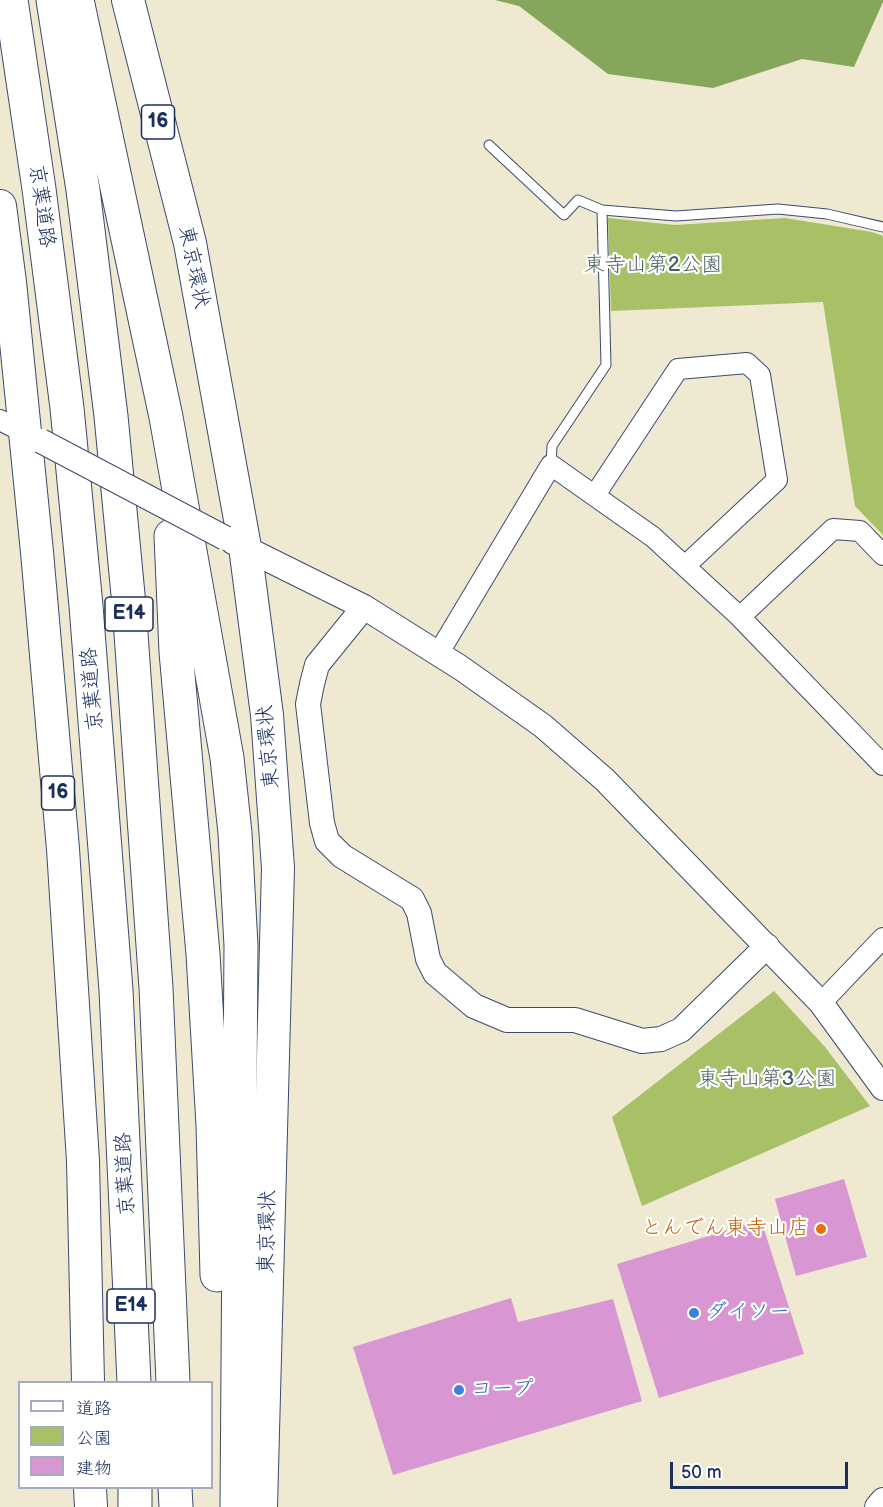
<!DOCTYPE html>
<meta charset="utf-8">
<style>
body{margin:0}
#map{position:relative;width:883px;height:1507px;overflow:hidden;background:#eee9d0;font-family:"Balsamiq Sans","Klee One",sans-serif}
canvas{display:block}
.legend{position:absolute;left:18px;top:1381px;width:195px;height:108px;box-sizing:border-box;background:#fff;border:2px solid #a4acbf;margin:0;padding:8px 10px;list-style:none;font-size:18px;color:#1b2f5e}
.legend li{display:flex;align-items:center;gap:12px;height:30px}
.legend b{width:30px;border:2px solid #a4acbf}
.scale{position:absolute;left:670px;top:1462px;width:178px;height:27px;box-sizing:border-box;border:3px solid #1b2f5e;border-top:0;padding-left:8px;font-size:18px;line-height:21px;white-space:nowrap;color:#1b2f5e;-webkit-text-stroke:4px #fff;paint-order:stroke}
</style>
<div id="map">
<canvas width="883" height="1507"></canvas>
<ul class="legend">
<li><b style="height:8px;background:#fff"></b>道路</li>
<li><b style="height:16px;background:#a8c066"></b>公園</li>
<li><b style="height:16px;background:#d897d2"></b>建物</li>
</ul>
<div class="scale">50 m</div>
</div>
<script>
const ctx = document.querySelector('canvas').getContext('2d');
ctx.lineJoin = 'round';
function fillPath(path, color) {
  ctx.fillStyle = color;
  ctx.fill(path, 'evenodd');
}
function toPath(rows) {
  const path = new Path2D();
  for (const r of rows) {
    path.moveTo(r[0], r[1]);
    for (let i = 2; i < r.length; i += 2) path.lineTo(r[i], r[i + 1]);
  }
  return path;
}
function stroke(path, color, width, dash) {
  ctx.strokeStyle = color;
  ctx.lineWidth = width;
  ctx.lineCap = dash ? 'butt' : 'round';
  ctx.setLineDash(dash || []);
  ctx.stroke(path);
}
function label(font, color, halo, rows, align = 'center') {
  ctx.font = font + ' "Balsamiq Sans","Klee One",sans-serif';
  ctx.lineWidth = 4.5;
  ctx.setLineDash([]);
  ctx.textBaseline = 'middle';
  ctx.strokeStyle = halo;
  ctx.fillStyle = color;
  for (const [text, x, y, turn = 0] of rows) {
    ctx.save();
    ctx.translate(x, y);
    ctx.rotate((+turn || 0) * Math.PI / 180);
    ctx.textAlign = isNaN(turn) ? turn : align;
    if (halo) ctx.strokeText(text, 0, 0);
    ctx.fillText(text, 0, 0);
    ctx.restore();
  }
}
fillPath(toPath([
 [608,218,675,225,785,218,872,232,883,236,883,535,855,506,823,302,611,311],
 [774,991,825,1047,870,1106,642,1206,612,1117]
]), '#a8c066');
fillPath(toPath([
 [495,0,883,0,883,2,854,67,802,59,713,88,608,74,519,6]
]), '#86a65b');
fillPath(toPath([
 [844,1179,867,1257,796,1276,775,1199],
 [761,1220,804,1354,659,1398,617,1264],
 [511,1298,518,1322,613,1299,642,1401,393,1475,353,1347]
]), '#d897d2');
const service = toPath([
 [489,145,564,215,578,200,602,210,676,216,778,209,827,214,883,227],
 [551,465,552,446,606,365,602,210]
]);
const minor = toPath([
 [0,420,25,433],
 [595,495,678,369,747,363,760,375,777,480,685,566],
 [740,617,833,529,860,531,883,555],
 [438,654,551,465,653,537,740,617,883,765],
 [821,1003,883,938]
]);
const tertiary = toPath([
 [233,542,364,607,461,668,543,726,605,780,821,1003,883,1088],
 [364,607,317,665,312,684,308,704,322,823,327,841,342,856,412,899,419,913,428,959,435,973,474,1006,507,1020,575,1020,642,1041,661,1039,681,1030,767,946],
 [877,1507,883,1500]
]);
const trunk = toPath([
 [128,0,190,243,245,547,267,715,278,868,261,1507],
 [0,206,10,282,37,552,63,849,83,1161,88,1382],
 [90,1488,91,1507]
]);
const motorway = toPath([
 [11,0,39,189,67,408,86,606,116,990,134,1382],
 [53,0,83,190,111,416,129,605,156,988,173,1382],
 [77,0,166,417,227,758,235,833,241,946,237,1507],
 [171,536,176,652,203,954,213,1125,217,1275],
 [135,1488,135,1507],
 [175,1488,176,1507]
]);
stroke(service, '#3b4b6f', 11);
stroke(minor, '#3b4b6f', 22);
stroke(tertiary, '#3b4b6f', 26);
stroke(trunk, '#3b4b6f', 34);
stroke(motorway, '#3b4b6f', 35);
stroke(service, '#fff', 9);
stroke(minor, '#fff', 20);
stroke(tertiary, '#fff', 24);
stroke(trunk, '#fff', 32);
stroke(motorway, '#fff', 33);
const tertiaryBridge = toPath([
 [41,441,225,538]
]);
stroke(tertiaryBridge, '#3b4b6f', 26, []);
stroke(tertiaryBridge, '#fff', 24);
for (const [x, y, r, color] of [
 [821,1229,6,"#e8710a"],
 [694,1313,6,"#3f7fe0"],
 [459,1390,6,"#3f7fe0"]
]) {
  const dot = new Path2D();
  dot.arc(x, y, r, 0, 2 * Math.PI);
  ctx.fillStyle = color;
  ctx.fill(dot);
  stroke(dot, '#fff', 2);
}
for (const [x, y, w] of [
 [158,122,33],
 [129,614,48],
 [58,793,33],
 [131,1306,48]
]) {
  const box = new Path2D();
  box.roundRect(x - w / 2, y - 17, w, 34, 4.5);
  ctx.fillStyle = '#fff';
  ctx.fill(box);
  stroke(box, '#1b2f5e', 1.5);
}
label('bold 20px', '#1b2f5e', null, [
 ["16",158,122],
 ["E14",129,614],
 ["16",58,793],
 ["E14",131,1306]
]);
label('21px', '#1b2f5e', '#fff', [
 ["京葉道路",41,206,82],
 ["東京環状",193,267,78],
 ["京葉道路",93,689,-95],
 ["東京環状",269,747,-95],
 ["京葉道路",126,1174,-93],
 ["東京環状",268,1232,-89]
]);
label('21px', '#4c6261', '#fff', [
 ["東寺山第2公園",653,266],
 ["東寺山第3公園",767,1080]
]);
label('21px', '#c56008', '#fff', [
 ["とんでん東寺山店",809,1229]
], 'right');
label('21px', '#366cbe', '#fff', [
 ["ダイソー",706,1313],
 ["コープ",471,1390]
], 'left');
</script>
